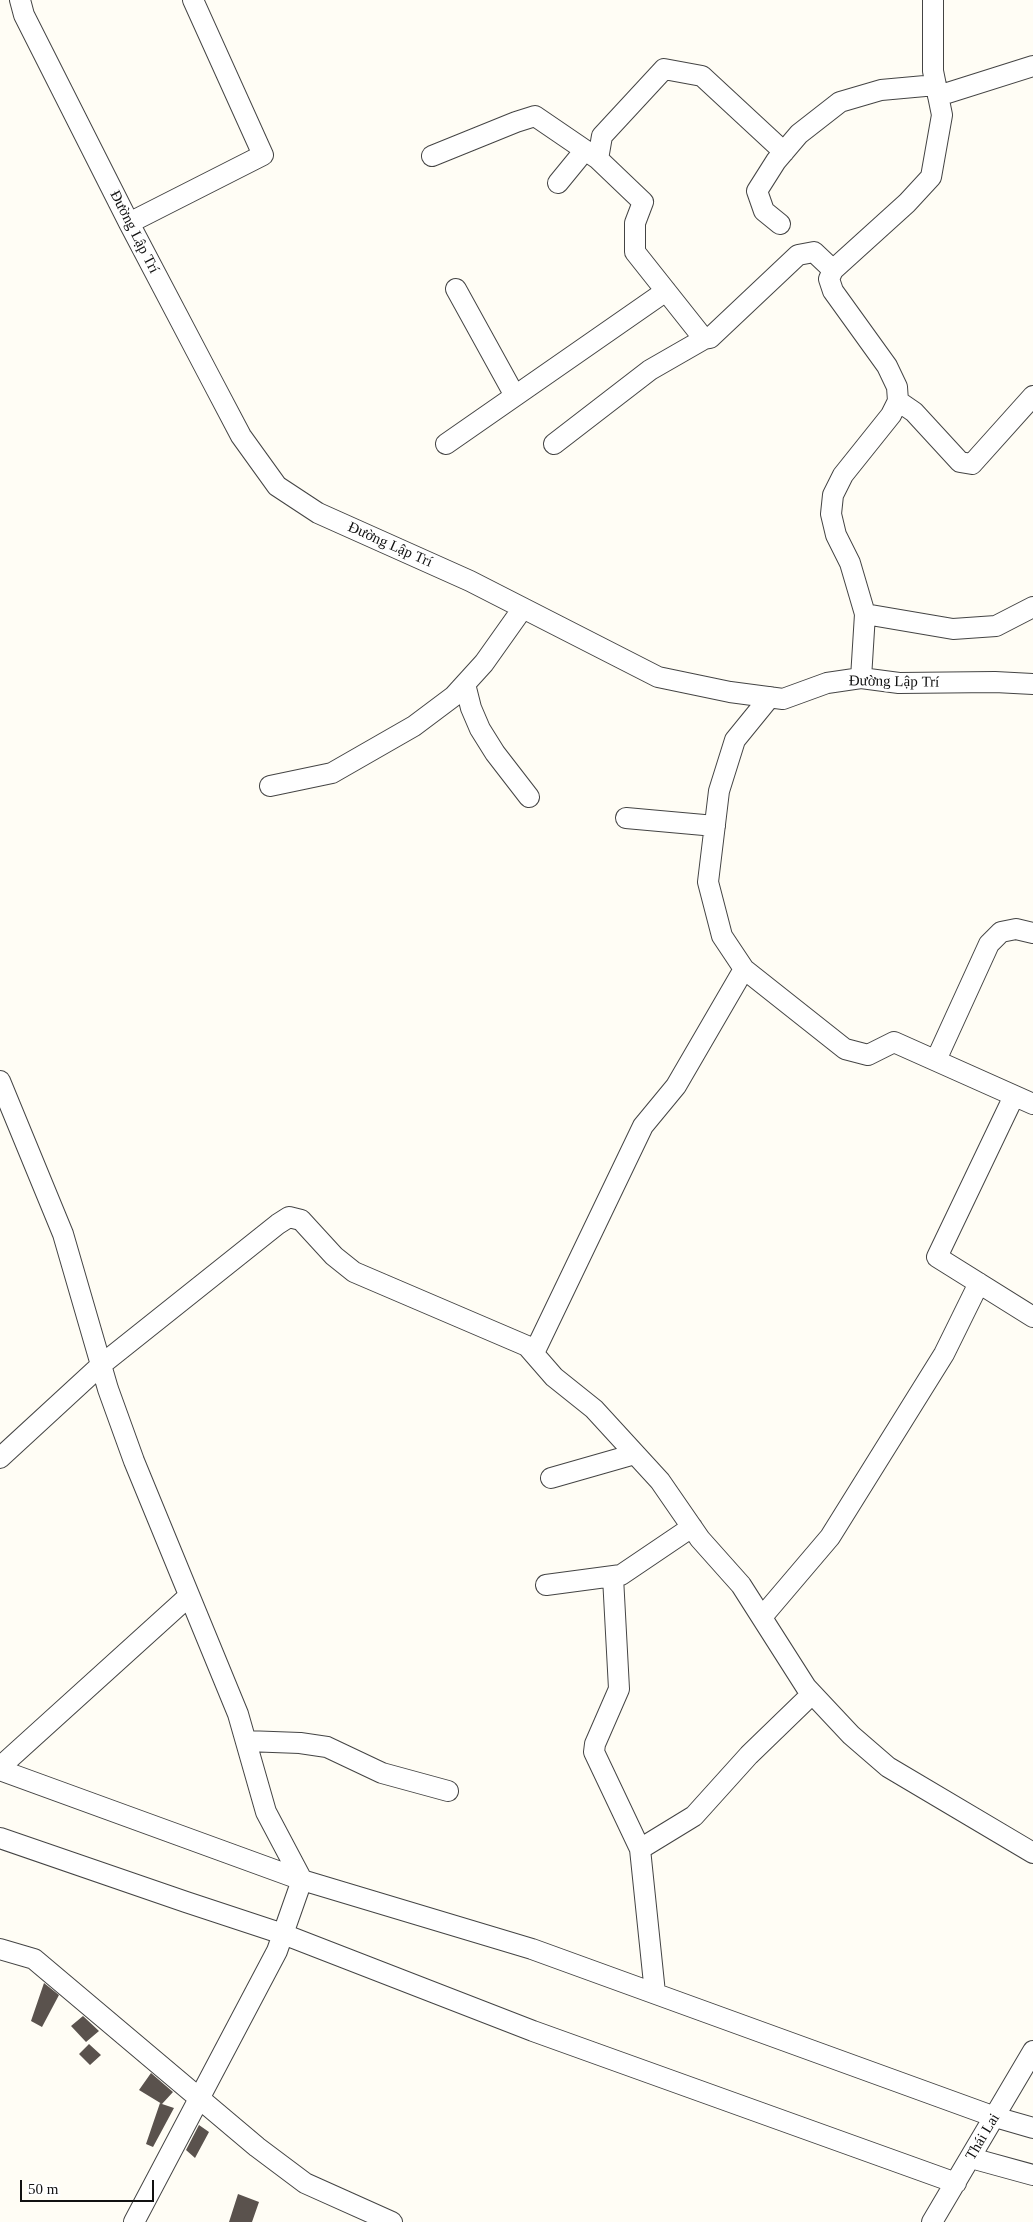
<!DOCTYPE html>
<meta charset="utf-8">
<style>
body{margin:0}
#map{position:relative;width:1033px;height:2222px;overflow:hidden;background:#fffdf5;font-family:"Times New Roman",serif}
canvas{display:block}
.scale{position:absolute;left:20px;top:2180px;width:134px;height:22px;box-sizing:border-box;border:2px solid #111;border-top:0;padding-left:6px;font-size:15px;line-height:18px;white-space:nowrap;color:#111;-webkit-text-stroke:4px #fff;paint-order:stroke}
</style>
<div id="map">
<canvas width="1033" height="2222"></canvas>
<div class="scale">50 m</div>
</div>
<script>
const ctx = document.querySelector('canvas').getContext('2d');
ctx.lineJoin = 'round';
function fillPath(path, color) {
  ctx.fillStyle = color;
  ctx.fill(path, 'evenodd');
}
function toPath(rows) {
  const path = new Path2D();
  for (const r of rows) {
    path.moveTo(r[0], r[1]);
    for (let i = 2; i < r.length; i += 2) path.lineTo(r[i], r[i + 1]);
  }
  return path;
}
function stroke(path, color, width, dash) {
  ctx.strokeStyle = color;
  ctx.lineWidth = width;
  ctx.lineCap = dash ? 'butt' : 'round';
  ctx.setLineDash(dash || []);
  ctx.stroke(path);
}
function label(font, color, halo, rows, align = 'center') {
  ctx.font = font + ' "Times New Roman",serif';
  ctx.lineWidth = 5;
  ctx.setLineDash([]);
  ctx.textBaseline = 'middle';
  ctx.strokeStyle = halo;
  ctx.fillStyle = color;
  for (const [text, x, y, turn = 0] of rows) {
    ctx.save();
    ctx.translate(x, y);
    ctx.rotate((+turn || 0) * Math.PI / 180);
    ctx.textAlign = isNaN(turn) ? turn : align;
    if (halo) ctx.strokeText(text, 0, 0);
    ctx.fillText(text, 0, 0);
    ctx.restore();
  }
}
fillPath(toPath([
 [44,1983,59,1995,42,2027,31,2021],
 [83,2016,99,2031,86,2042,71,2026],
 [89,2044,101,2055,90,2065,79,2054],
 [151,2073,173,2092,162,2104,174,2108,153,2147,146,2144,160,2103,162,2104,139,2090],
 [199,2125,209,2132,195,2158,186,2150],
 [238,2194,259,2202,252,2222,229,2222]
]), '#5a524d');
const minor = toPath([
 [20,0,24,15,129,223,212,381,241,436,277,486,318,513,470,581,658,677,730,692,783,699,827,683,861,678,899,683,995,682,1033,684],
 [938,96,1033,66],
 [784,152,702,76,664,69,602,136,598,159,643,202,635,223,635,252,704,339,710,338,798,255,814,252,833,270],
 [432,156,516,122,535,116,598,159],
 [558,183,585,150],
 [129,223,263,155,193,0],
 [780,224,764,211,757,191,776,161,799,134,840,102,881,90,936,85],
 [456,289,515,396],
 [898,401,914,412,960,462,972,464,1033,396],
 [446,444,666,291],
 [554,444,650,370,704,339],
 [865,614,953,629,996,626,1033,607],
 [861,678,865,614,850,563,836,535,831,514,833,495,843,475,891,415,898,401,897,387,887,366,833,291,829,279,833,270,907,203,931,177,942,115,933,71,933,0],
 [465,684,471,708,480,729,495,753,529,797],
 [770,697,735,740,719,791,708,882,722,936,744,969,845,1049,868,1055,894,1042,1033,1104],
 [270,786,332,773,414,726,454,696,484,663,523,608],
 [626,818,715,826],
 [936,1060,989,944,1001,932,1016,929,1033,933],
 [0,1081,63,1234,108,1389,134,1461,238,1714,266,1812,302,1880,277,1951,134,2222],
 [1014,1096,937,1257,1033,1317],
 [534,1353,643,1126,676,1086,744,969],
 [0,1458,101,1365,278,1224,289,1217,301,1220,334,1256,354,1272,527,1346,554,1377,594,1409,660,1481,700,1539,741,1585,806,1687,851,1735,888,1767,1033,1853],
 [551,1478,635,1454],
 [613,1577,619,1689,595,1744,594,1752,640,1849,655,1993],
 [546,1585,621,1575,692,1527],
 [762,1617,830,1537,944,1354,979,1283],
 [246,1741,300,1743,327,1747,382,1773,448,1791],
 [0,1767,189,1596],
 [0,1770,302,1880,532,1949,995,2117,1033,2128],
 [0,1838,186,1902,283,1934,533,2031,956,2183],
 [640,1849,694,1816,749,1755,812,1694],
 [0,1949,34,1959,257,2147,305,2183,392,2222],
 [971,2158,1033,2175],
 [932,2222,1033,2051]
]);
stroke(minor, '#444', 22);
stroke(minor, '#fff', 20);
label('15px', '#111', '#fff', [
 ["Đường Lập Trí",134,232,63],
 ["Đường Lập Trí",390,545,24],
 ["Đường Lập Trí",894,682,1],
 ["Thái Lai",983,2137,-59]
]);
</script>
